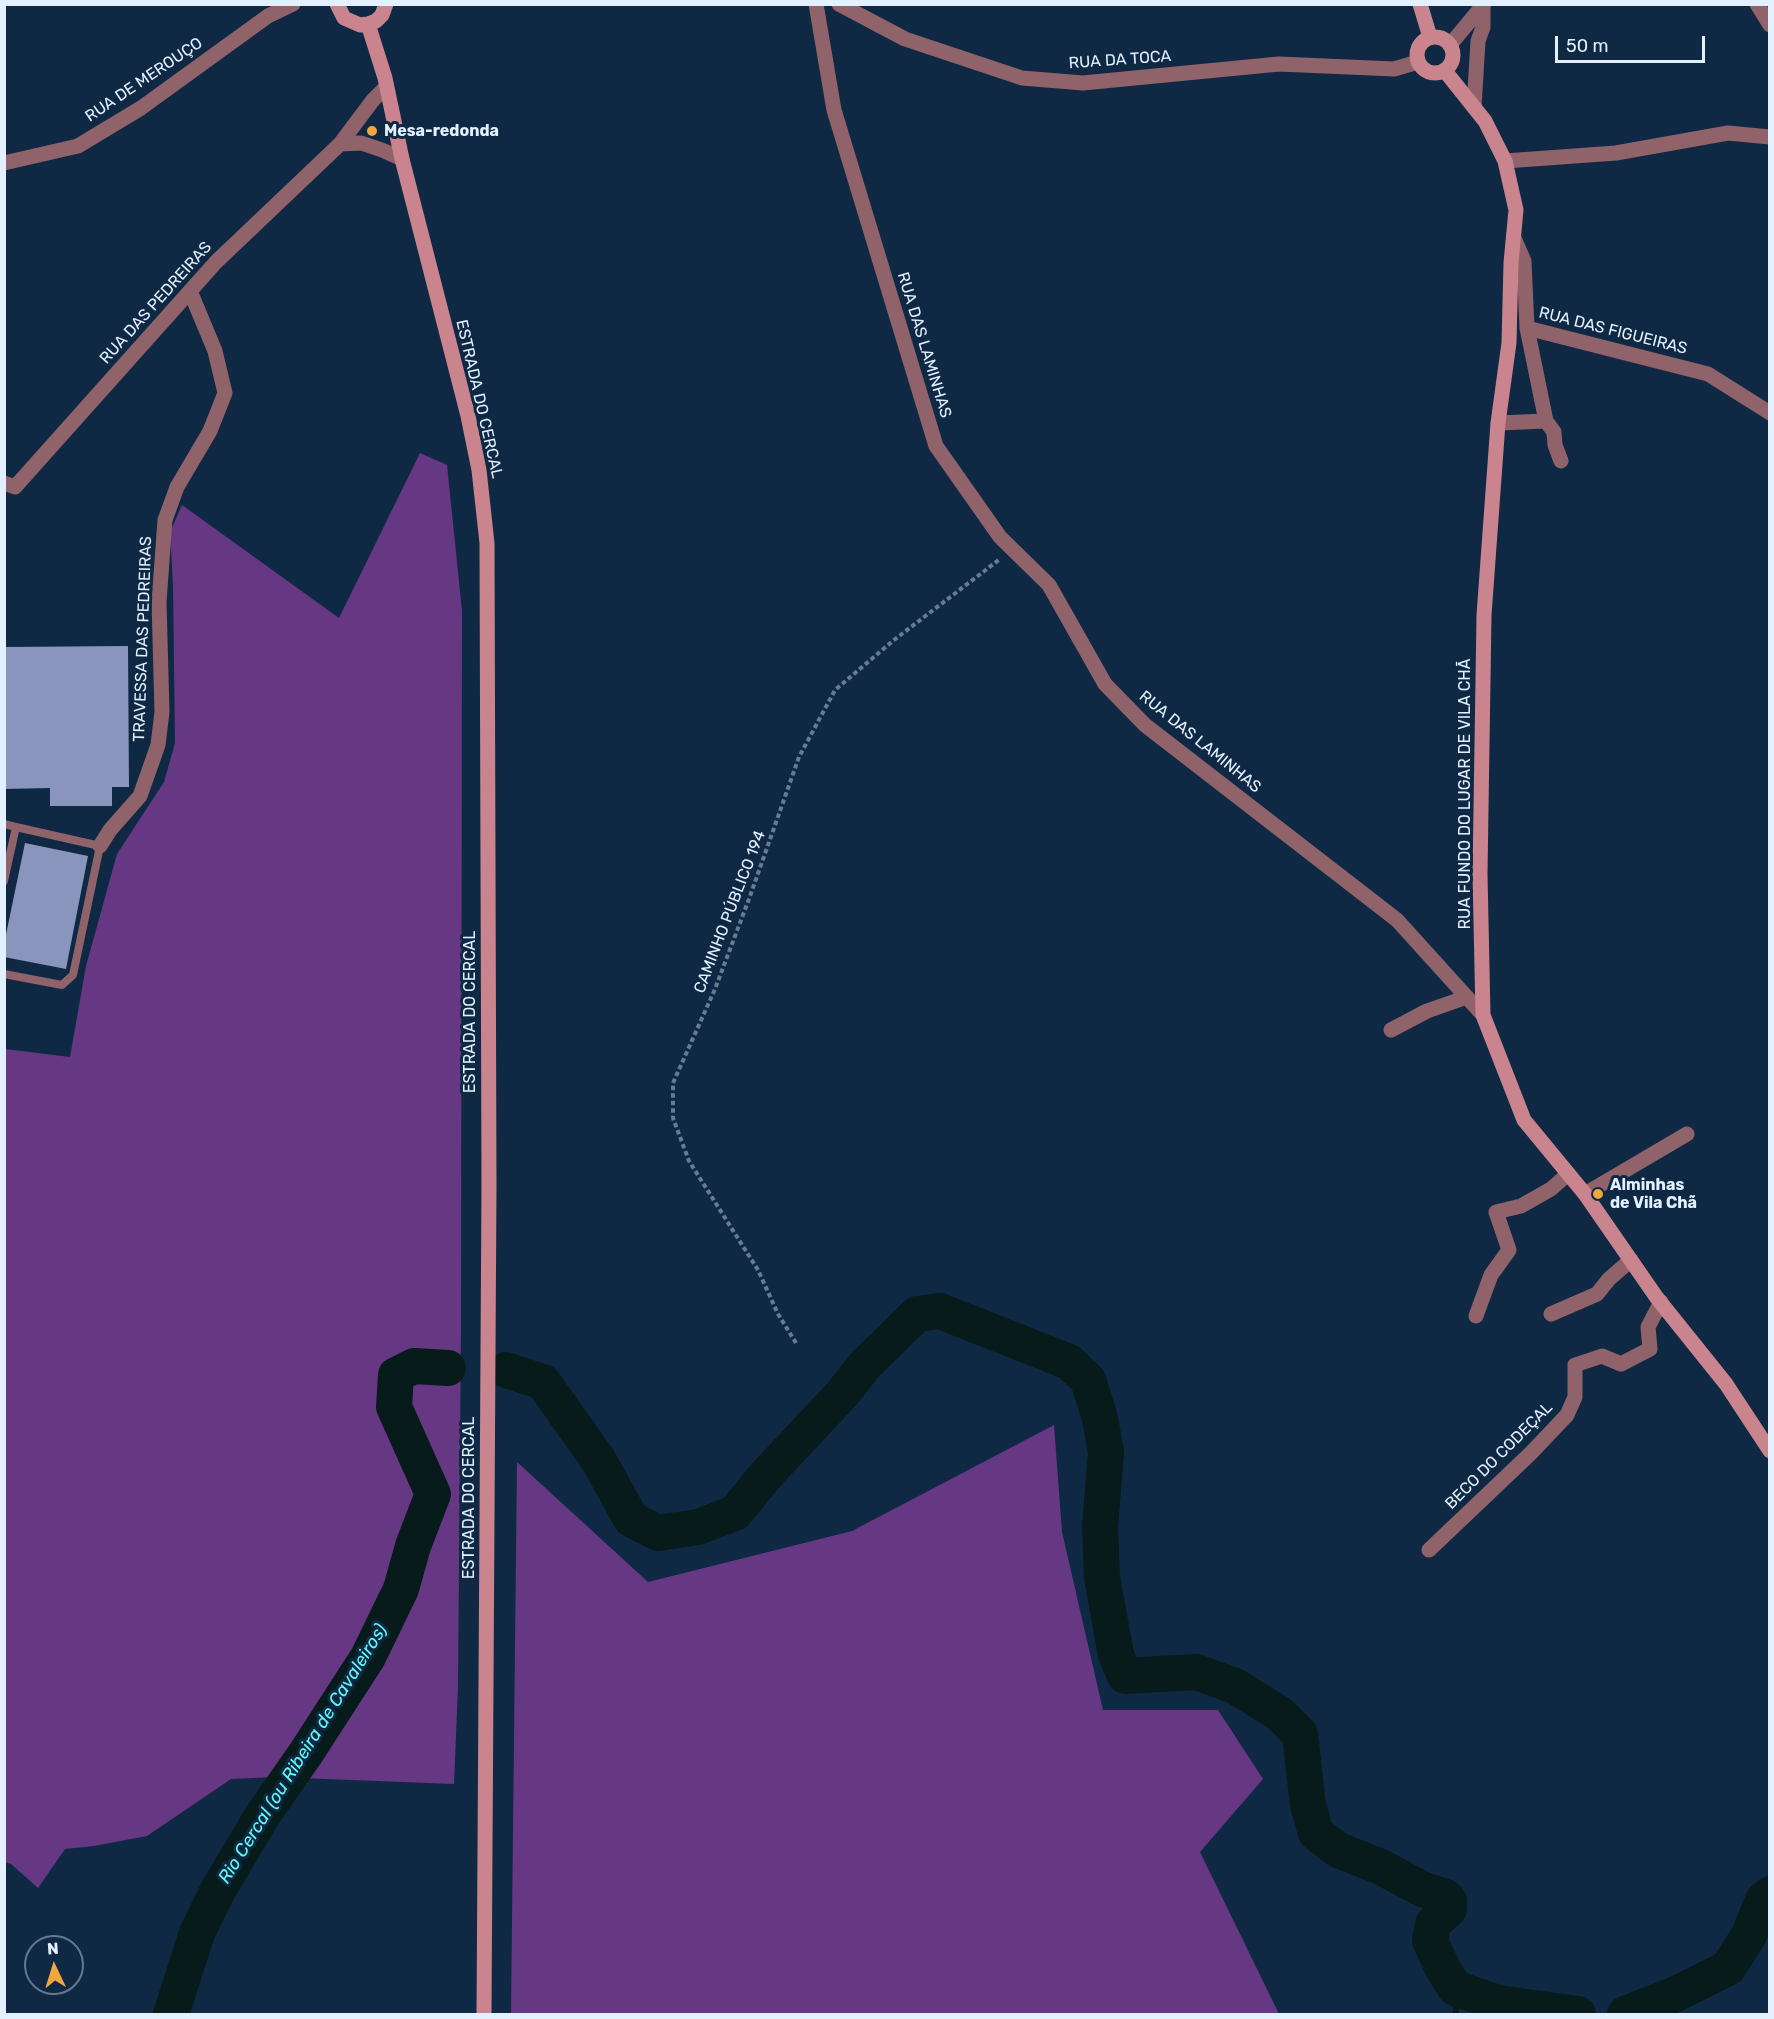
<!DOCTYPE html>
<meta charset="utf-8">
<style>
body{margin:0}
#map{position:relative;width:1774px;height:2019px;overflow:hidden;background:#0f2944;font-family:Rubik,sans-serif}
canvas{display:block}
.frame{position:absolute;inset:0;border:6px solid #e3f0ff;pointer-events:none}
.north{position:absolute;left:24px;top:1935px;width:60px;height:60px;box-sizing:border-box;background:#0f2944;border:2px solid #64798f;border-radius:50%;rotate:356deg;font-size:16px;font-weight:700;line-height:24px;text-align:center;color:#e3f0ff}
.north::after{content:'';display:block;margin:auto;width:21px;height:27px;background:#f1a63f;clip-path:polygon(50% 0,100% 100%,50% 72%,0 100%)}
.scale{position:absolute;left:1555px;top:36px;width:150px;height:27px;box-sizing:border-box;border:3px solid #e3f0ff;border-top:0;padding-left:8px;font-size:18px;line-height:21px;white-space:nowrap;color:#e3f0ff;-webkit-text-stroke:4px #0f2944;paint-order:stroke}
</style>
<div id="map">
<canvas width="1774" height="2019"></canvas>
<div class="frame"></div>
<div class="north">N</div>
<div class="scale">50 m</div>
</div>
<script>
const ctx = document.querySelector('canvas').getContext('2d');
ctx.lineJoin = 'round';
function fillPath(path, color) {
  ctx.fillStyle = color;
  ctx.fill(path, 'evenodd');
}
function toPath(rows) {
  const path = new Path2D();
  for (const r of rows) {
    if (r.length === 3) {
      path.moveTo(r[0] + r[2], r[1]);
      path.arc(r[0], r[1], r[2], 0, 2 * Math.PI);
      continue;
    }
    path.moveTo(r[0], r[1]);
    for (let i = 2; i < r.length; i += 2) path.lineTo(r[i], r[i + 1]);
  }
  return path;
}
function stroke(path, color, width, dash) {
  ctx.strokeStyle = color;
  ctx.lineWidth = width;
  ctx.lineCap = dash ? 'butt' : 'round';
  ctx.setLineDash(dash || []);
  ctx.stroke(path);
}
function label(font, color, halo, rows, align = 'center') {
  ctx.font = font + ' Rubik,sans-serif';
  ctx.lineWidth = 6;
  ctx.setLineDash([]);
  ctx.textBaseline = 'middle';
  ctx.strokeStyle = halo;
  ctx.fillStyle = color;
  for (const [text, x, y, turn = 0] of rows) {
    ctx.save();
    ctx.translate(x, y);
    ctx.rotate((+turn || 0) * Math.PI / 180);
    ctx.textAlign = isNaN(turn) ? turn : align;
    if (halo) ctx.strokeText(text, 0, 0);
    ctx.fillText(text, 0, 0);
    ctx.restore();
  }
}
fillPath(toPath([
 [420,453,447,465,462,611,461,1330,458,1686,454,1784,275,1777,231,1779,147,1836,94,1846,65,1849,38,1888,11,1864,5,1862,5,1049,70,1057,86,966,117,854,164,782,175,743,173,586,170,532,182,505,339,618],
 [1054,1425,1062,1532,1103,1710,1218,1710,1263,1779,1200,1852,1279,2014,511,2014,517,1462,648,1582,852,1531]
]), '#663783');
stroke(toPath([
 [1455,1988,1456,2014]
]), '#071b1a', 6);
stroke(toPath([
 [506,1370,543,1382,599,1461,631,1519,658,1533,698,1527,735,1513,766,1475,842,1394,865,1365,917,1314,940,1311,1069,1362,1088,1380,1100,1418,1106,1453,1100,1527,1102,1577,1116,1655,1125,1676,1196,1672,1235,1686,1280,1714,1300,1734,1308,1805,1316,1833,1338,1850,1381,1867,1422,1889,1446,1897,1449,1901,1449,1909,1433,1924,1430,1941,1443,1969,1455,1988,1498,2003,1578,2014],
 [171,2014,197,1933,217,1892,262,1816,306,1753,368,1657,401,1589,413,1546,433,1494,394,1407,396,1375,414,1366,448,1368],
 [1625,2014,1676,1994,1728,1968,1749,1935,1763,1900,1770,1894]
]), '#071b1a', 36);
fillPath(toPath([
 [128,646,129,787,112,787,112,806,50,806,50,788,4,789,4,647],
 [25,843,88,856,66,969,4,957,4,944]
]), '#8995bc');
stroke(toPath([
 [796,1343,778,1314,758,1270,689,1161,673,1118,673,1083,715,989,749,899,799,757,835,690,894,640,1000,559]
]), '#677c92', 4, [4.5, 3]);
stroke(toPath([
 [4,824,16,827,4,881],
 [4,974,62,985,73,975,100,846,16,827]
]), '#8f6369', 8);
stroke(toPath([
 [816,4,834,110,936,446,1000,537,1049,585,1105,684,1145,725,1397,920,1483,1015],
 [839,4,905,39,1022,78,1083,83,1279,64,1394,69,1418,62],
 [1757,4,1770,25],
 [1450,45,1484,4],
 [386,87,373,100,340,144,361,143,382,150,402,159],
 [1474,107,1478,41,1483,27,1483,6],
 [1505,161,1616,153,1728,133,1770,137],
 [4,163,78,146,141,108,268,16,293,4],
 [1514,238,1524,261,1527,328,1708,374,1770,413],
 [1546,421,1554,432,1555,445,1561,461],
 [1498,423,1546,421,1527,328],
 [4,483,15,487,216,262,340,144],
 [100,846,110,830,140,796,158,745,162,712,159,602,165,520,177,487,210,431,225,393,215,351,190,291],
 [1391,1030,1427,1011,1467,997],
 [1585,1194,1687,1134],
 [1551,1314,1597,1294,1609,1279,1631,1260],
 [1476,1316,1491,1275,1509,1250,1496,1212,1521,1206,1551,1189,1568,1174],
 [1429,1550,1531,1453,1567,1415,1575,1397,1575,1365,1602,1356,1621,1364,1650,1349,1648,1327,1661,1302]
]), '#8f6369', 15);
stroke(toPath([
 [337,4,344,18,360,25,368,24,376,21,382,15,386,4],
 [1420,4,1430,37],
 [368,24,385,78,402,159,468,416,479,470,487,543,489,1186,484,2014],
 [1435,55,18],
 [1445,71,1485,121,1505,161,1516,210,1511,263,1509,343,1498,423,1484,615,1480,874,1483,1015,1524,1120,1585,1194,1657,1298,1726,1384,1770,1451]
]), '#ca848d', 15);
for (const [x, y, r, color] of [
 [372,131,6,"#f1a63f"],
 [1598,1194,6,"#f1a63f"]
]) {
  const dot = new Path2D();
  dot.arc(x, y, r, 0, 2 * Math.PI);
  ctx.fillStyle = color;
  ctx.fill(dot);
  stroke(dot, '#0f2944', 2);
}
label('16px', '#e3f0ff', '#0f2944', [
 ["RUA DA TOCA",1120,60,-4],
 ["RUA DE MEROUÇO",144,80,-34],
 ["RUA DAS PEDREIRAS",156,303,-48],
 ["RUA DAS FIGUEIRAS",1613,331,14],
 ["RUA DAS LAMINHAS",924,345,73],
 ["ESTRADA DO CERCAL",479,399,77],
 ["TRAVESSA DAS PEDREIRAS",143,639,-88],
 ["RUA DAS LAMINHAS",1200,742,39],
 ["RUA FUNDO DO LUGAR DE VILA CHÃ",1465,794,-90],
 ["CAMINHO PÚBLICO 194",730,912,-69],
 ["ESTRADA DO CERCAL",470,1012,-90],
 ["BECO DO CODEÇAL",1499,1456,-45],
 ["ESTRADA DO CERCAL",469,1498,-90]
]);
label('bold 16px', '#e3f0ff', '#0f2944', [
 ["Mesa-redonda",384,131],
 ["Alminhas",1610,1185],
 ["de Vila Chã",1610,1203]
], 'left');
label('italic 18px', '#64f9f2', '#0f2944', [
 ["Rio Cercal (ou Ribeira de Cavaleiros)",303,1754,-58]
]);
</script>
